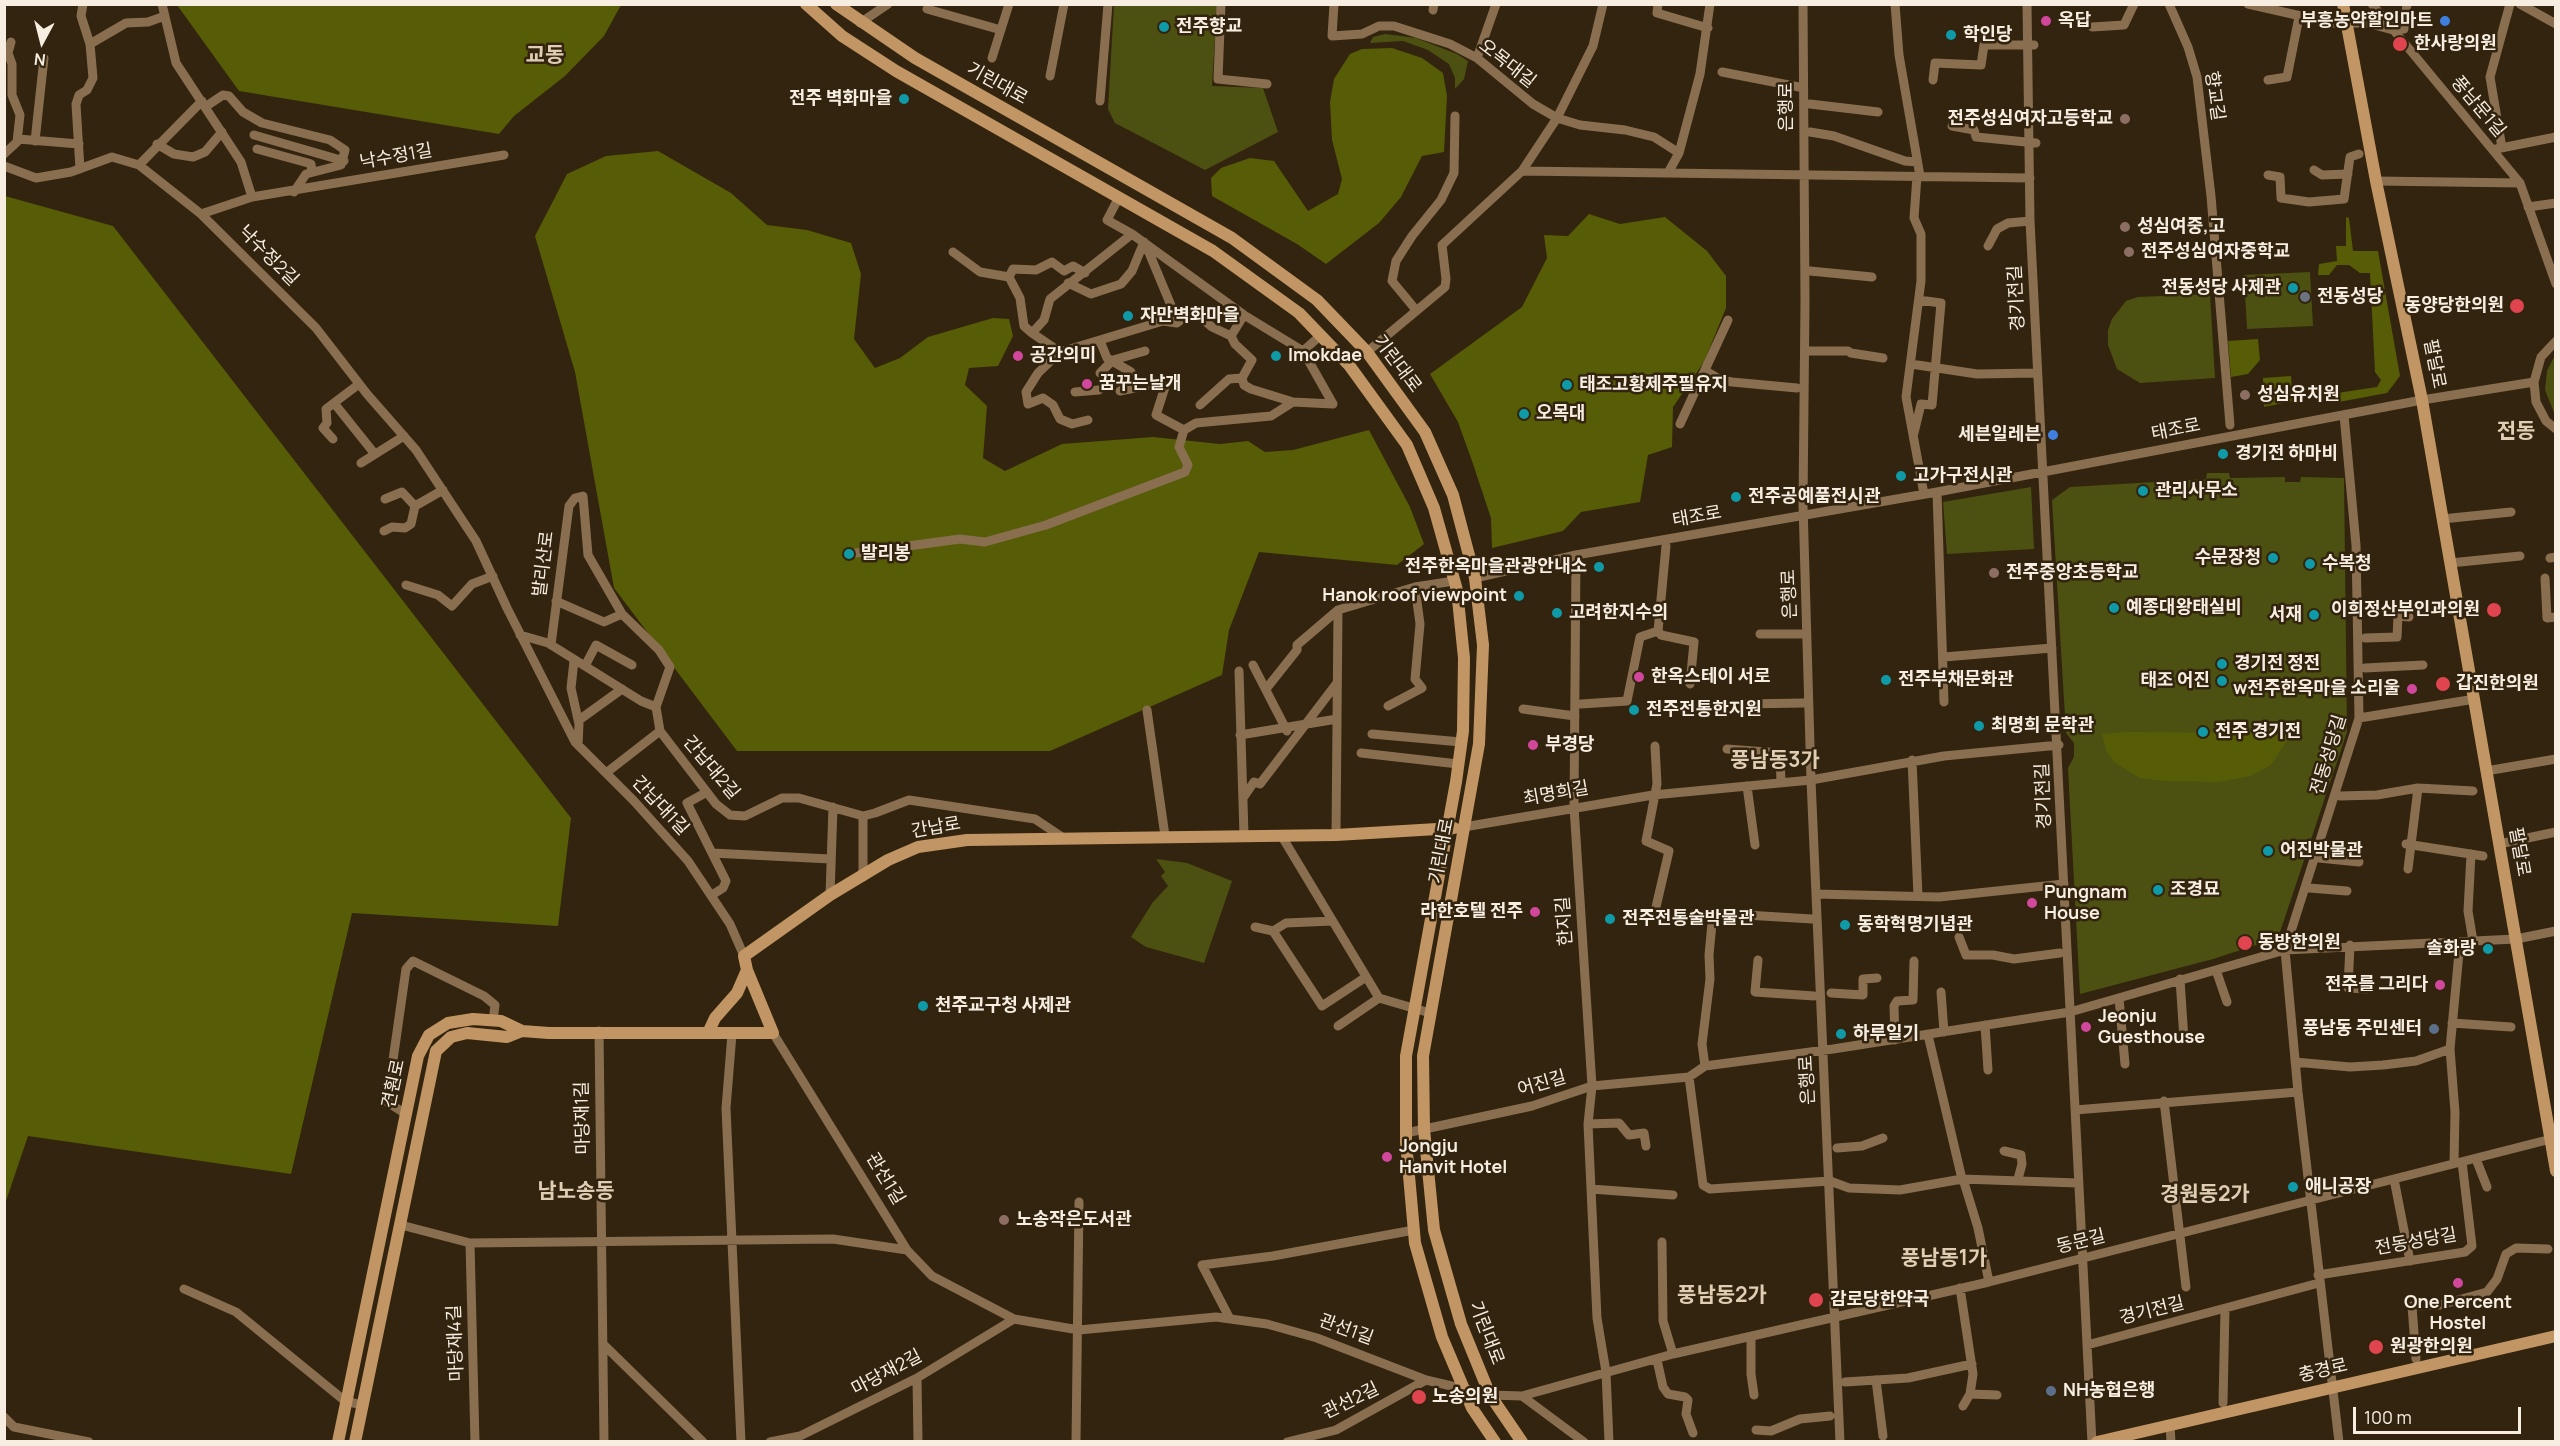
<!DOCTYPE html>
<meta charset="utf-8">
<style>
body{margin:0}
#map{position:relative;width:2560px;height:1446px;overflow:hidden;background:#32240f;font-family:Manrope,sans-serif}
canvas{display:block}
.frame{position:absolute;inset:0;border:6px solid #f7eee1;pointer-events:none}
.north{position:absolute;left:12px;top:12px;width:60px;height:60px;-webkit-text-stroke:4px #32240f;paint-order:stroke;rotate:187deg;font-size:16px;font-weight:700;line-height:24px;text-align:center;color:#f7eee1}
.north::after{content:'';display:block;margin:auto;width:21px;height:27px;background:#f7eee1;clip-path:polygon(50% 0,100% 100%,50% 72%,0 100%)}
.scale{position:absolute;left:2353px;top:1407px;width:168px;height:27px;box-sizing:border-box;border:3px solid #f7eee1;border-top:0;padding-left:8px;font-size:18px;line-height:21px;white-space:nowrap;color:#f7eee1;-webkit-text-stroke:4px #32240f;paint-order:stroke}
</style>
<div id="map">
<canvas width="2560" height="1446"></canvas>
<div class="frame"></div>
<div class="north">N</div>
<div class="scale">100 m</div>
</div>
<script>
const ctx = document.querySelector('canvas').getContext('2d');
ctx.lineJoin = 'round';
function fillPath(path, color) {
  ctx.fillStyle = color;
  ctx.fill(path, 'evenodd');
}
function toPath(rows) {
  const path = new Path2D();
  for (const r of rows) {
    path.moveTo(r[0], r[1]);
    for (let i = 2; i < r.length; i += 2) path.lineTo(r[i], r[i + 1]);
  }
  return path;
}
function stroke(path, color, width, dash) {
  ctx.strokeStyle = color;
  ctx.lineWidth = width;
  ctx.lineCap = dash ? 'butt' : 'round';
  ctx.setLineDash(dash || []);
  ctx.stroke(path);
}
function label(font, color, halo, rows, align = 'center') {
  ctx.font = font + ' Manrope,"Noto Sans KR",sans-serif';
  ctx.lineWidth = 5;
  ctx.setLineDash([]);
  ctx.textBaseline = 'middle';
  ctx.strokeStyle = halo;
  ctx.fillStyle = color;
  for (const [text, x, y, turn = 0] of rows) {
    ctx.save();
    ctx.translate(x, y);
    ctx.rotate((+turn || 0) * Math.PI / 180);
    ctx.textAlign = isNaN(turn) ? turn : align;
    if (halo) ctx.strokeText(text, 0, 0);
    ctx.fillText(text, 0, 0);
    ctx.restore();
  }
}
fillPath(toPath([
 [1114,5,1217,5,1212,86,1263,88,1278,132,1205,170,1115,123,1108,109],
 [1385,34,1416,38,1457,54,1468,61,1464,79,1455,89,1455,78,1449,64,1428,50,1403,41,1370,43,1373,37],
 [2310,272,2313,326,2247,329,2244,275],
 [2210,294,2215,378,2140,383,2117,369,2108,345,2108,330,2112,319,2126,301,2138,297],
 [2555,355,2555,415,2545,390,2547,371],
 [2207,473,2229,473,2230,478,2285,477,2285,482,2300,482,2301,477,2344,478,2347,732,2278,938,2213,959,2080,994,2068,768,2074,757,2074,743,2066,733,2052,500,2070,487,2206,479],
 [2031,487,2034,549,1947,554,1943,502],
 [1156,859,1187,863,1232,881,1204,963,1146,947,1131,937,1153,902,1168,886,1161,876,1165,872]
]), '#4c5112');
fillPath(toPath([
 [177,5,621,5,604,36,565,76,514,116,499,134,239,91],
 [1392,48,1422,58,1443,73,1447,96,1444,152,1422,156,1401,197,1379,223,1326,264,1297,244,1212,196,1211,178,1221,168,1250,158,1274,161,1308,211,1338,194,1342,179,1332,140,1330,102,1334,79,1350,54,1362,49],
 [658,151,731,193,767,225,807,230,851,243,861,274,854,339,875,368,900,358,928,337,993,318,1009,319,1013,336,998,366,969,368,965,385,987,406,983,458,1005,471,1062,444,1153,437,1220,444,1248,441,1265,452,1293,450,1369,430,1410,507,1424,544,1397,565,1259,552,1229,630,1222,675,1050,751,737,751,614,588,575,372,535,236,567,174,606,156],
 [5,196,113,226,571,818,558,926,352,913,291,1174,28,1136,5,1204],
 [1589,214,1620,224,1665,217,1707,251,1726,276,1726,308,1704,362,1673,407,1672,447,1648,455,1640,502,1581,512,1563,531,1492,548,1491,518,1472,461,1458,422,1430,374,1522,307,1547,258,1544,235,1568,236],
 [2346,217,2349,218,2353,251,2378,251,2400,376,2387,393,2339,402,2337,393,2377,387,2381,380,2375,372,2370,273,2360,273,2349,265,2337,265,2329,275,2318,275,2319,264,2337,261,2336,246,2346,246],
 [2258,339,2260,360,2248,374,2231,377,2228,341],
 [2291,376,2293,401,2264,407,2263,378],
 [2298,724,2271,765,2250,776,2219,782,2164,781,2140,778,2114,762,2106,750,2102,734,2126,732,2279,733]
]), '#575c06');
stroke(toPath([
 [162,4,176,63,241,162,252,197],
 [1221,4,1218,79,1267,84],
 [1334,4,1332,36,1362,34,1379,26,1394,26,1450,44,1477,58,1533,104,1557,118,1580,125,1625,130,1654,137,1679,153],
 [1658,4,1657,13,1708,28],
 [1803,4,1805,301,1803,505,1811,780,1840,1442],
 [1895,4,1899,55,1920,176],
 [2027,4,2030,221,2092,1442],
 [2169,4,2188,47,2197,77,2211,196,2230,425],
 [2248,4,2332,23,2367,23,2393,30,2404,29,2407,4],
 [2372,4,2520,183,2556,284],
 [2520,4,2556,24],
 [927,9,1001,30],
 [1433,10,1434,4],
 [860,23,888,4],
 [2092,27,2124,25,2134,4],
 [90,44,126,23,148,22,165,16],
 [992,58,1009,4],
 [1477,58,1496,4],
 [1722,72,1799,87],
 [1050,76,1064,4],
 [1933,80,1935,63,1981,65,1984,45,2034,45],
 [2268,80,2287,77,2299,17],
 [1100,101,1108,4],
 [1810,104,1878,112],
 [205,107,223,95,229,96,243,112,262,123,330,140,345,150,341,165,306,174,294,192],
 [1952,126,1974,130,1976,137,2036,143],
 [1810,132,1834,136,1905,161,1917,162],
 [254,135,344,161],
 [18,139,79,144],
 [35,141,44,58],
 [157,144,174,154,193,157,205,152,222,132],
 [2502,148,2490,77,2510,4],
 [257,149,308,163,311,164,312,172],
 [2496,149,2556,137],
 [4,154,17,142,20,115,12,95,12,64,8,53,11,42],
 [139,165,202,101],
 [4,166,36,178,71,172,112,157,139,165,201,214,316,328,367,394,416,450,476,541,507,608,575,742,634,801,688,861,730,924,744,956],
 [80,169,76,104,79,95,87,90,93,78,90,44,81,16,83,4],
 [2314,170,2322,175,2348,174],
 [1522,171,2030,178],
 [1668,173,1679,153,1700,74,1710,4],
 [2268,175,2280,177,2281,198,2309,202,2344,199,2350,157,2359,154],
 [1917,176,1914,218,1921,234,1921,281,1906,397,1924,494],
 [2376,181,2520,183],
 [1118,199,1107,220,1132,234,1244,315,1303,351,1321,335],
 [2528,207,2556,203],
 [201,214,252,197,504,155],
 [1145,243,1175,315,1200,317,1212,327,1231,336,1235,344,1252,360,1242,378],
 [1988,246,1997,229,2008,223,2030,221],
 [953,252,980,272,1009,277,1020,298,1024,326,1032,333],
 [1810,271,1872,277],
 [1009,277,1013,269,1036,270,1052,262,1064,271,1073,266,1085,273],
 [1068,283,1091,294,1121,284,1132,271,1144,242],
 [1416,310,1392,281,1396,261,1412,236,1441,200,1454,173,1455,116],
 [1231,336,1244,315],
 [1100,341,1107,358,1131,372],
 [2556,341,2541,357,2534,382,2536,402,2546,421,2556,429],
 [1303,351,1333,404],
 [1810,351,1848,351,1851,353,1883,358],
 [1060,352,1032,333,1044,320,1050,299,1132,234],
 [1367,352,1445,287,1446,279,1442,245,1522,171,1557,118,1593,46,1603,4],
 [1911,364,1977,374,2037,373],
 [1706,371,1721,380,1732,382,1797,388],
 [1100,373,1113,360,1145,351],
 [1242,378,1244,385,1251,389,1293,402,1333,404],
 [1120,391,1159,383,1165,387,1156,415,1184,430],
 [1075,392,1099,390],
 [334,403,374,453],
 [1200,405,1229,379,1242,378],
 [1088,420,1072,424,1060,419,1053,405,1043,398,1028,404,1026,392,1038,373,1060,352,1163,321,1177,323,1185,317],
 [1680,424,1728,320],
 [1184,430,1196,423,1271,416,1293,402],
 [1914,433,1921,404,1932,405,1941,303,1919,300],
 [333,439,323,428,327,423,326,409,359,384],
 [361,463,404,436],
 [1937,492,1944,702],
 [385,499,402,492,415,506],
 [2442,519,2511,512],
 [384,531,392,527,405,528,411,524,415,506,443,490],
 [849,554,960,539,985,542,1046,525,1185,472,1188,465,1179,447,1184,430],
 [1576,555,1574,807,1592,1086,1588,1124,1597,1318,1606,1372,1609,1442],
 [2550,558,2556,557],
 [2450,563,2520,556],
 [1475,578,1576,555,1937,492,2422,400,2534,382],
 [2545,578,2547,618,2556,617],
 [406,585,438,595,452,606,472,584,493,576],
 [556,601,604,622,622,614],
 [1658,631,1661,635,1694,642,1690,684],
 [1760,634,1801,634],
 [520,635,548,643,641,701,656,707],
 [2365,638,2397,637,2398,616,2409,617],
 [551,645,569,506,575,498,583,496,588,555,622,614,659,650,670,667,656,707,660,731,716,804,730,815,745,816,782,798,799,798,863,816,875,813,909,800,1035,819,1062,837],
 [1944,657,2052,648],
 [574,661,571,688,579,724,578,745],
 [1253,665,1287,731],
 [585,666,596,645,632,665],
 [2365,668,2423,665],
 [1239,671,1244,835],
 [1266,689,1297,650,1297,645,1338,610,1415,587,1454,581],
 [1581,704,1627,701,1640,637,1658,631,1666,546],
 [1742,704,1804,703],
 [1388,706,1422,688,1415,679,1420,624,1415,587],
 [1523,709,1575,716],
 [1147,710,1165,836],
 [2359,718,2475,699],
 [579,720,622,689],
 [1372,734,1461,742],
 [1240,735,1337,719],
 [1655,746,1657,784,1646,841,1669,851,1656,907],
 [1727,749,1780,753,1781,783],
 [1361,753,1458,764],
 [1912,760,1918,896],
 [2486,771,2556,759],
 [606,773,660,731],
 [1747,786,1755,845],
 [707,792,687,803,726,881,723,888,712,895],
 [2340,796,2377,795,2418,788,2473,791],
 [1243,798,1254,782,1260,784,1337,683],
 [863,816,863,877],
 [1464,827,1653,795,1811,780,1944,756,2059,745],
 [1281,835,1379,998,1430,1013],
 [1336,835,1338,610],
 [2406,844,2483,856],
 [2499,844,2556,832],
 [712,853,830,859],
 [2471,854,2468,911,2473,941],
 [2319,858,2359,862],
 [2408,869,2418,788],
 [2309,888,2347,891],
 [1816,894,1939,897,2064,884],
 [830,895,833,807],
 [1332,921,1286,923,1273,931,1322,1006,1366,977],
 [1255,927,1273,931],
 [1959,937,1966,955,1993,955,2014,959,2060,953],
 [2350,945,2348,988,2367,989],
 [1758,960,1755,992,1814,996],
 [2216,970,2227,1002],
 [2180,979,2184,1040],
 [1941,992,1944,1032],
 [1831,993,1863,995,1863,979,1877,978],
 [2119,998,2125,1064],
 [2452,1023,2511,1027],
 [1985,1025,1988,1070],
 [1338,1026,1379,998],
 [599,1031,604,1442],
 [773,1033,907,1250,932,1276,1014,1319,1079,1330,1216,1317,1267,1324,1317,1338,1426,1380,1490,1395,1522,1396,1584,1442],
 [732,1034,726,1108,741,1442],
 [1928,1035,1962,1179],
 [1895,1040,1894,1006,1897,1001,1913,1000,1914,961],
 [2295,1062,2350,1067,2383,1065,2416,1061,2450,1049],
 [1705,1066,1702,1044,1710,979,1709,955,1713,913,1812,919],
 [1689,1077,1703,1185,1710,1189,1830,1181,1849,1188,1900,1190,1962,1179,2078,1183],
 [2164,1101,2186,1287],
 [2075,1110,2298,1092],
 [406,1114,387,1102,406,969,413,961,484,996,495,1005,493,1021],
 [1588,1124,1619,1123,1629,1135,1644,1133,1646,1146],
 [1406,1133,1532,1106,1592,1086,1689,1077,1705,1066,1833,1049,2070,1012,2285,950,2516,939,2556,931],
 [1837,1148,1862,1146,1883,1138],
 [2004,1151,2021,1155,2022,1164,2018,1179],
 [2476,1159,2487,1187],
 [2454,1163,2455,1112,2450,1049,2460,942],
 [1963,1179,1978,1228,1989,1282],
 [2394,1179,2410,1261],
 [1591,1189,1673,1195],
 [401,1225,470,1243,833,1239,907,1250],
 [1662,1242,1663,1321,1673,1354],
 [470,1243,475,1442],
 [2318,1275,2465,1252,2472,1246,2462,1162],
 [1960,1288,1973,1374,1970,1394,1963,1406],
 [184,1289,236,1312,345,1401,362,1405],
 [1230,1319,1202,1265,1273,1256,1414,1230],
 [1751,1338,1751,1374,1754,1395],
 [603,1344,703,1442],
 [2087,1345,2319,1283],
 [2416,1359,2412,1306,2440,1305,2487,1292,2497,1279,2506,1254,2516,1248,2548,1249],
 [1657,1360,1663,1387,1668,1394,1685,1397,1688,1400,1686,1414,1693,1433],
 [917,1378,918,1442],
 [1876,1380,1883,1436],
 [1845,1382,1908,1378,1972,1364],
 [1970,1394,1997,1395],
 [1522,1396,1673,1354,1989,1282,2555,1138],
 [2223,1403,2225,1309],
 [4,1417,14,1427,89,1442],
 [2170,1425,2171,1442],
 [1756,1430,1771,1431,1800,1419,1830,1416],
 [770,1442,800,1436,917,1378,1014,1319],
 [1076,1442,1079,1202],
 [1287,1442,1336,1430,1426,1380],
 [2339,1442,2298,1092,2285,950,2359,718,2356,545,2344,415]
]), '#8a6e50', 9);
stroke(toPath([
 [806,4,842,36,896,71,1213,251,1299,313,1349,365,1407,445,1434,508,1457,590,1464,658,1463,731,1456,782,1406,1056,1406,1142,1415,1243,1442,1337,1472,1408,1495,1442],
 [836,4,915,58,1232,238,1317,300,1367,352,1425,432,1453,495,1475,578,1483,645,1479,744,1423,1056,1424,1129,1434,1230,1461,1324,1490,1395,1522,1442],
 [2343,4,2376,181,2422,400,2556,1171],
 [708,1033,715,1018,737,993,747,970],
 [338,1442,418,1056,429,1035,448,1023,473,1019,501,1021,522,1031,549,1033,773,1033,747,970,744,956,830,895,888,860,918,847,967,840,1336,835,1454,828],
 [355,1442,436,1051,451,1037,467,1033,507,1037,522,1031],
 [2097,1442,2556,1336]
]), '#c29664', 12);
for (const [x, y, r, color] of [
 [2046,21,6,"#d1479c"],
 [2445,21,6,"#3f7fe0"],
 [1164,27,6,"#0f9aa8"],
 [1951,35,6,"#0f9aa8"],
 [2400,44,8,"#e0444e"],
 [904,99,6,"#0f9aa8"],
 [2125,119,6,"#8d6e63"],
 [2125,227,6,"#8d6e63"],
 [2129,252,6,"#8d6e63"],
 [2293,288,6,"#0f9aa8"],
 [2305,297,6,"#6b7280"],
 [2517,306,8,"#e0444e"],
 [1128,316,6,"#0f9aa8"],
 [1018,356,6,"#d1479c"],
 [1276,356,6,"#0f9aa8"],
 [1087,384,6,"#d1479c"],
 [1567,385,6,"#0f9aa8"],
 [2245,395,6,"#8d6e63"],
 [1524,414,6,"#0f9aa8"],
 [2053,435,6,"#3f7fe0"],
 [2223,454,6,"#0f9aa8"],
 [1901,476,6,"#0f9aa8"],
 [2143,491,6,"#0f9aa8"],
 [1736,497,6,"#0f9aa8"],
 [849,554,6,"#0f9aa8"],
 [2273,558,6,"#0f9aa8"],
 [2310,564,6,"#0f9aa8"],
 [1599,567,6,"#0f9aa8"],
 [1994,573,6,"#8d6e63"],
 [1519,596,6,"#0f9aa8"],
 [2114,608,6,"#0f9aa8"],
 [2494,610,8,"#e0444e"],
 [1557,613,6,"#0f9aa8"],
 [2314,615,6,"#0f9aa8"],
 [2222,664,6,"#0f9aa8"],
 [1639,677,6,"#d1479c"],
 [1886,680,6,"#0f9aa8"],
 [2222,681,6,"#0f9aa8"],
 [2443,684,8,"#e0444e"],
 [2412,689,6,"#d1479c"],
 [1634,710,6,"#0f9aa8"],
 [1979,726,6,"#0f9aa8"],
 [2203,732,6,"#0f9aa8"],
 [1533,745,6,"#d1479c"],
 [2268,851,6,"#0f9aa8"],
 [2158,890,6,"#0f9aa8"],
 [2032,903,6,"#d1479c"],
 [1535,912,6,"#d1479c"],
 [1610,919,6,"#0f9aa8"],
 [1845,925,6,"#0f9aa8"],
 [2245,943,8,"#e0444e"],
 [2488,949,6,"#0f9aa8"],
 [2440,985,6,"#d1479c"],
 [923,1006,6,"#0f9aa8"],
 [2086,1027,6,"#d1479c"],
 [2434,1029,6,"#5c6f8a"],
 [1841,1034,6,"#0f9aa8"],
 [1387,1157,6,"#d1479c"],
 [2293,1187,6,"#0f9aa8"],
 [1004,1220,6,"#8d6e63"],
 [2458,1283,6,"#d1479c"],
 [1816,1300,8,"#e0444e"],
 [2376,1347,8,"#e0444e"],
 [2051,1391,6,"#5c6f8a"],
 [1419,1397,8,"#e0444e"]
]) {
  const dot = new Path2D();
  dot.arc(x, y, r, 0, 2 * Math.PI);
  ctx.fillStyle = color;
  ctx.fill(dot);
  stroke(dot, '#32240f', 2);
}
label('bold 18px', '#f7eee1', '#32240f', [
 ["옥답",2058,21],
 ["부흥농약할인마트",2433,21,"right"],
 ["전주향교",1176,27],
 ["학인당",1963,35],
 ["한사랑의원",2414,44],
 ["전주 벽화마을",892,99,"right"],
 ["전주성심여자고등학교",2113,119,"right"],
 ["성심여중,고",2137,227],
 ["전주성심여자중학교",2141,252],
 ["전동성당 사제관",2281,288,"right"],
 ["전동성당",2317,297],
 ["동양당한의원",2504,306,"right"],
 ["자만벽화마을",1140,316],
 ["공간의미",1030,356],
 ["Imokdae",1288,356],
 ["꿈꾸는날개",1099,384],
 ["태조고황제주필유지",1579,385],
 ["성심유치원",2257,395],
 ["오목대",1536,414],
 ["세븐일레븐",2041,435,"right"],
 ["경기전 하마비",2235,454],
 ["고가구전시관",1913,476],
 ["관리사무소",2155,491],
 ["전주공예품전시관",1748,497],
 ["발리봉",861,554],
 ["수문장청",2261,558,"right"],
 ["수복청",2322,564],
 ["전주한옥마을관광안내소",1587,567,"right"],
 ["전주중앙초등학교",2006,573],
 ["Hanok roof viewpoint",1507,596,"right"],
 ["예종대왕태실비",2126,608],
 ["이희정산부인과의원",2480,610,"right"],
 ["고려한지수의",1569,613],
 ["서재",2302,615,"right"],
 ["경기전 정전",2234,664],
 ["한옥스테이 서로",1651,677],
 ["전주부채문화관",1898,680],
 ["태조 어진",2210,681,"right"],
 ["갑진한의원",2456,684],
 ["w전주한옥마을 소리울",2400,689,"right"],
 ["전주전통한지원",1646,710],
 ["최명희 문학관",1991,726],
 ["전주 경기전",2215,732],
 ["부경당",1545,745],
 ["어진박물관",2280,851],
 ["조경묘",2170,890],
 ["Pungnam",2044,893],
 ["House",2044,914],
 ["라한호텔 전주",1523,912,"right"],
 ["전주전통술박물관",1622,919],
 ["동학혁명기념관",1857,925],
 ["동방한의원",2258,943],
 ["솔화랑",2476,949,"right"],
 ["전주를 그리다",2428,985,"right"],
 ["천주교구청 사제관",935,1006],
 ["Jeonju",2098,1017],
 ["Guesthouse",2098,1038],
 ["풍남동 주민센터",2422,1029,"right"],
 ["하루일기",1853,1034],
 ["Jongju",1399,1147],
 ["Hanvit Hotel",1399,1168],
 ["애니공장",2305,1187],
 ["노송작은도서관",1016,1220],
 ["감로당한약국",1830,1300],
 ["One Percent",2458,1303,"center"],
 ["Hostel",2458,1324,"center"],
 ["원광한의원",2390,1347],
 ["NH농협은행",2063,1391],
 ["노송의원",1432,1397]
], 'left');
label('18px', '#f7eee1', '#32240f', [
 ["오목대길",1507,64,38],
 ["기린대로",997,84,29],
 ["향교길",2214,96,82],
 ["은행로",1787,107,-90],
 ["풍남문1길",2478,107,50],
 ["낙수정1길",396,157,-10],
 ["낙수정2길",268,256,45],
 ["경기전길",2017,298,-93],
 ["기린대로",1397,364,53],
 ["팔달로",2434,364,79],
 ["태조로",2176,430,-11],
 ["태조로",1697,517,-10],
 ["발리산로",544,564,-83],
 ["은행로",1790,594,-92],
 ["전동성당길",2329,755,-73],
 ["간납대2길",711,768,50],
 ["최명희길",1556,794,-10],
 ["경기전길",2044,796,-92],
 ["간납대1길",660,806,47],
 ["간납로",936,828,-10],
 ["기린대로",1442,851,-79],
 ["팔달로",2519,852,80],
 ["한지길",1565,921,-94],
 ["은행로",1808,1080,-93],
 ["견훤로",394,1084,-78],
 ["어진길",1542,1084,-16],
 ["마당재1길",583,1118,-91],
 ["관선1길",885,1179,59],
 ["동문길",2081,1242,-14],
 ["전동성당길",2416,1242,-10],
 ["경기전길",2152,1311,-14],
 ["관선1길",1346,1330,20],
 ["기린대로",1486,1333,69],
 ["마당재4길",456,1343,-92],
 ["충경로",2323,1371,-13],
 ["마당재2길",887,1373,-28],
 ["관선2길",1351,1401,-26]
]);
label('bold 21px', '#e0cdb4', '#32240f', [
 ["교동",545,56],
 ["전동",2516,432],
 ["풍남동3가",1775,761],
 ["남노송동",576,1192],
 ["경원동2가",2205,1195],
 ["풍남동1가",1944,1259],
 ["풍남동2가",1722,1296]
]);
</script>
